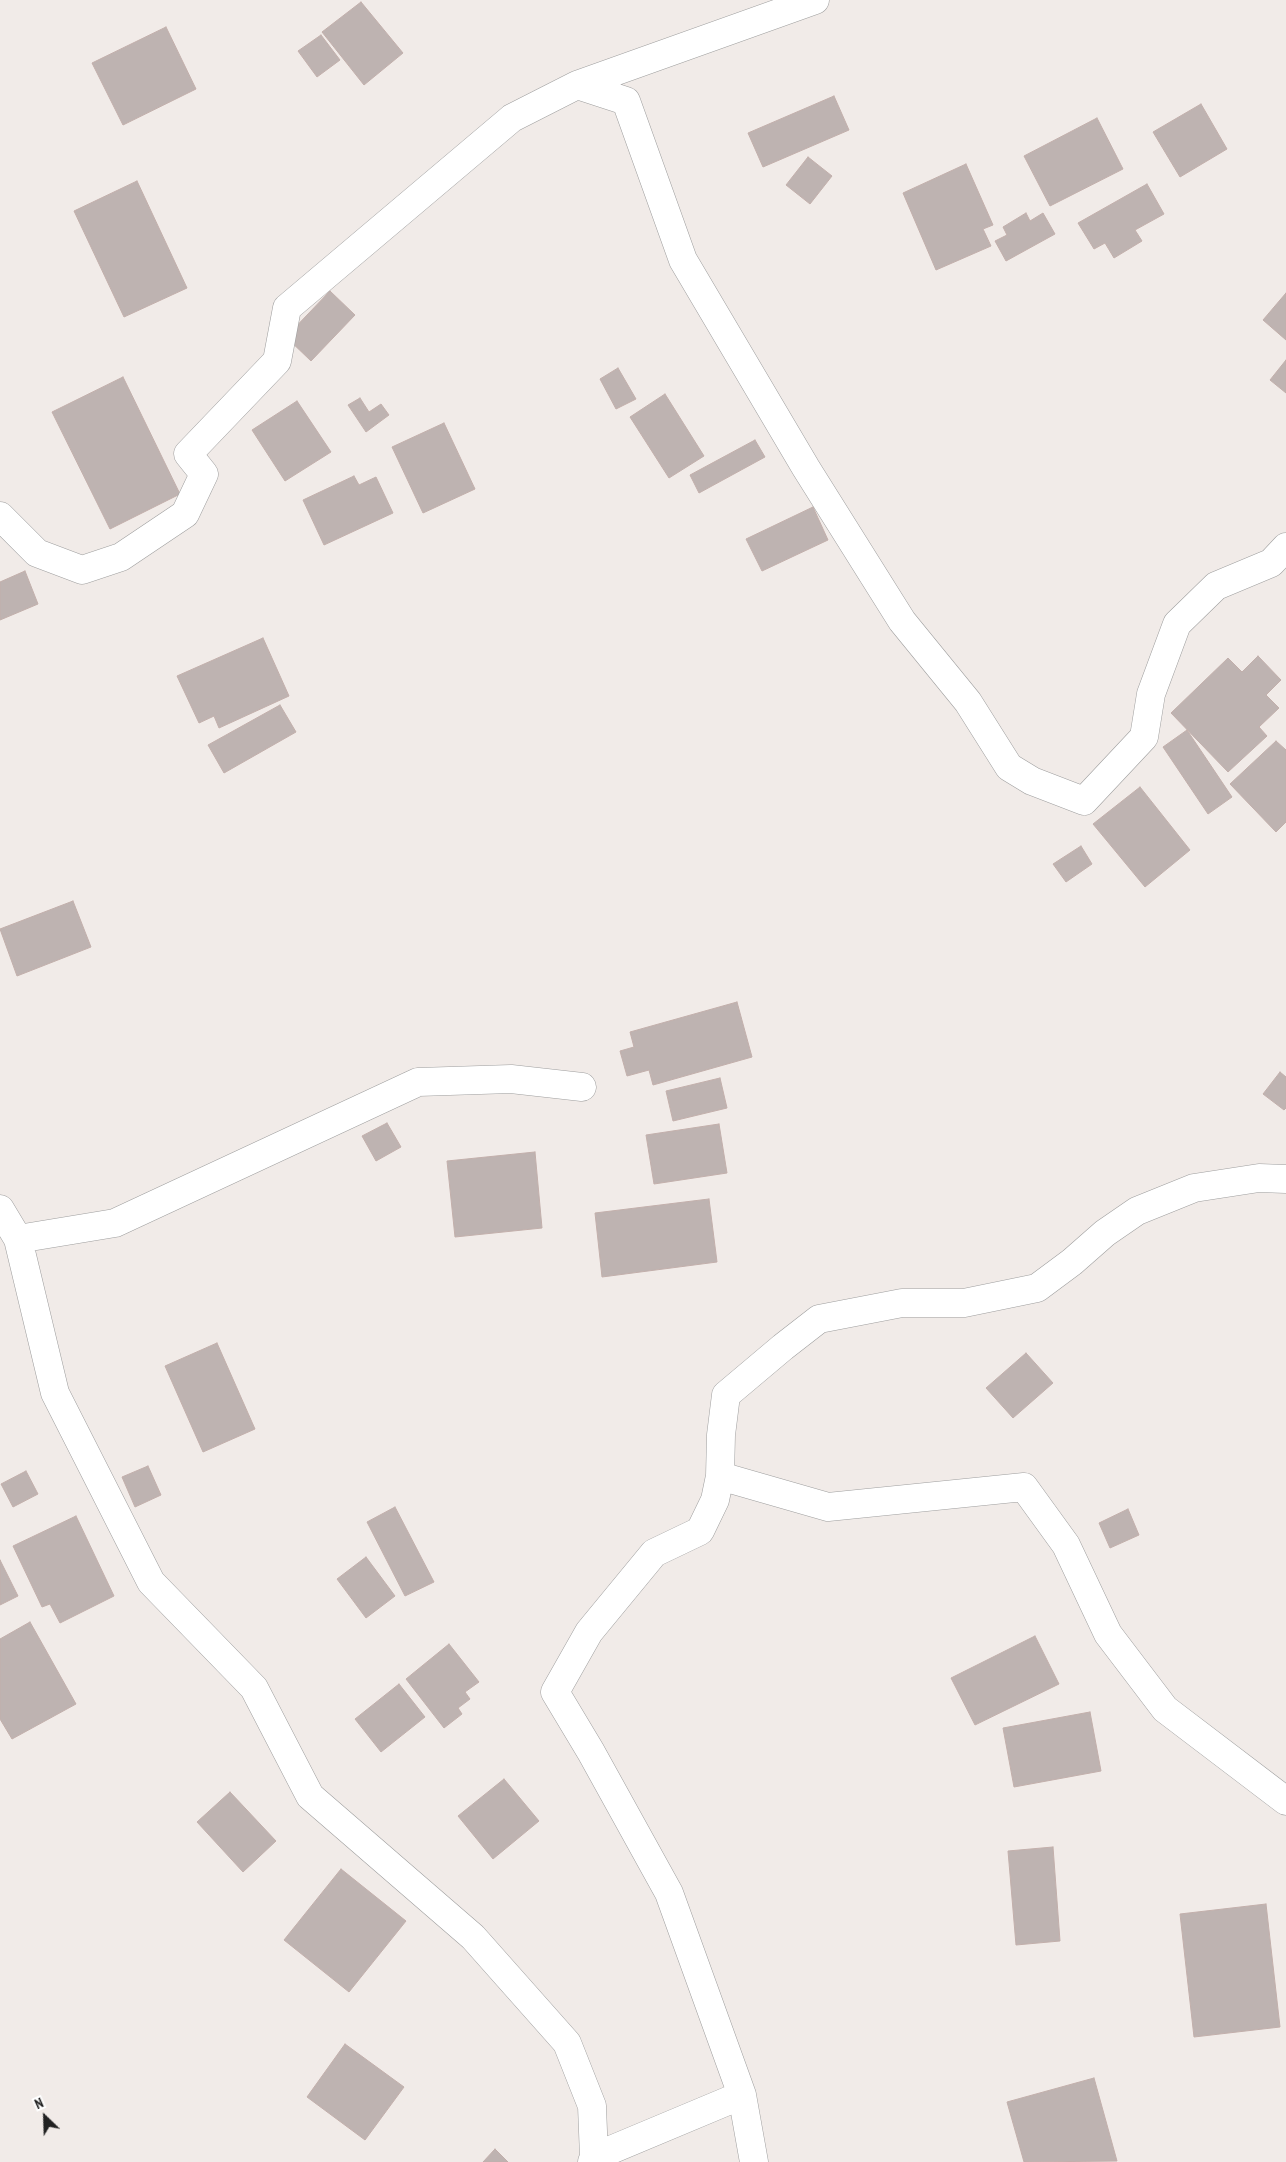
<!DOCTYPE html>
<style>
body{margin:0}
#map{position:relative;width:1286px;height:2162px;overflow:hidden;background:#f1ebe8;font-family:"PT Sans Narrow",sans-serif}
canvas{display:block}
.north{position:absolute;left:20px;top:2092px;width:50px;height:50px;-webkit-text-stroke:4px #fff;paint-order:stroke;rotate:336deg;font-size:14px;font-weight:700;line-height:20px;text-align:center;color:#212121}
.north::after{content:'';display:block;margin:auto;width:18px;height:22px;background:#212121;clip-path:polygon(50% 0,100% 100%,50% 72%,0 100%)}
</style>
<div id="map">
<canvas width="1286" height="2162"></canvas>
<div class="north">N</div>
</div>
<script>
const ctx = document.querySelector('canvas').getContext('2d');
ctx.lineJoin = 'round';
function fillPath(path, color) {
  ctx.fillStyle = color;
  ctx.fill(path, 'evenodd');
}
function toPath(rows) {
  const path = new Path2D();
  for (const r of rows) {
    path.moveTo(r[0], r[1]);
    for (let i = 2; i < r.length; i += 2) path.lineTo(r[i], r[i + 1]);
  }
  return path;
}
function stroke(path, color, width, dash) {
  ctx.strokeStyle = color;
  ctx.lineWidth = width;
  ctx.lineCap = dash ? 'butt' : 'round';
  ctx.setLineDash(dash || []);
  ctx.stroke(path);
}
const building = toPath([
 [361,2,403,53,364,85,322,32,361,2],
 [166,27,196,89,123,125,92,63,166,27],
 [321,35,340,60,317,77,298,51,321,35],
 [834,96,849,130,763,167,748,133,834,96],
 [1201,104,1227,149,1180,177,1153,132,1201,104],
 [1097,118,1123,169,1050,206,1024,156,1097,118],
 [808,157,832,176,810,204,786,185,808,157],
 [966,164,993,225,983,229,991,246,936,270,903,193,966,164],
 [137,181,187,288,124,317,74,211,137,181],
 [1147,184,1164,214,1135,230,1142,241,1114,258,1105,243,1094,249,1078,223,1147,184],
 [1026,213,1030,221,1043,213,1055,234,1006,261,995,241,1007,235,1003,227,1026,213],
 [330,291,355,315,311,361,286,337,330,291],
 [1286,293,1286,340,1263,320,1286,293],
 [1286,360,1286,393,1270,380,1286,360],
 [618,368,636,399,616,409,600,379,618,368],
 [123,377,180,494,110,529,52,412,123,377],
 [665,394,704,456,669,478,630,417,665,394],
 [360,398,369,412,381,404,389,415,366,432,348,405,360,398],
 [297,401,331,452,285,481,252,430,297,401],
 [444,423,475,489,423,513,392,447,444,423],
 [755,440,765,457,699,493,690,475,755,440],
 [354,476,359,485,376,477,393,513,324,545,303,500,354,476],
 [813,507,828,540,762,571,746,539,813,507],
 [25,571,38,604,0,620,0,582,25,571],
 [263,638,289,696,219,728,214,716,199,723,177,676,263,638],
 [1258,656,1281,680,1266,695,1279,708,1259,727,1267,736,1228,772,1171,713,1228,658,1242,672,1258,656],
 [280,705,296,732,224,773,208,745,280,705],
 [1187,730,1232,797,1208,814,1163,747,1187,730],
 [1276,741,1286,750,1286,822,1276,832,1230,784,1276,741],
 [1140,787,1190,850,1145,887,1093,824,1140,787],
 [1081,846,1092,864,1066,882,1053,864,1081,846],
 [73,901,91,947,17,976,0,929,73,901],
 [737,1002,752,1057,653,1085,649,1070,627,1076,620,1051,634,1047,630,1032,737,1002],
 [1280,1072,1286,1077,1286,1108,1284,1110,1263,1094,1280,1072],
 [720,1078,727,1108,673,1121,666,1091,720,1078],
 [387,1123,401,1147,376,1161,362,1136,387,1123],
 [719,1124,727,1173,654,1184,646,1135,719,1124],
 [535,1152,542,1228,455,1237,447,1161,535,1152],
 [709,1199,717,1262,602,1277,595,1213,709,1199],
 [217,1343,255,1429,203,1452,165,1366,217,1343],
 [1026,1353,1053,1383,1013,1418,986,1388,1026,1353],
 [148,1466,161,1495,135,1507,122,1477,148,1466],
 [26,1471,38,1494,13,1507,1,1484,26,1471],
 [395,1507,434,1582,405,1596,367,1522,395,1507],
 [1128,1509,1139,1535,1110,1548,1099,1523,1128,1509],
 [76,1516,114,1596,60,1623,50,1604,42,1607,13,1546,76,1516],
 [366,1557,395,1596,366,1618,337,1579,366,1557],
 [0,1560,18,1596,0,1605,0,1560],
 [30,1622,76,1704,12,1739,0,1719,0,1639,30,1622],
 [1035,1636,1059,1684,975,1725,951,1678,1035,1636],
 [449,1644,479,1682,465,1692,470,1699,458,1708,462,1714,444,1728,406,1679,449,1644],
 [399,1684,425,1717,381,1752,355,1719,399,1684],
 [1090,1712,1101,1771,1014,1787,1003,1728,1090,1712],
 [504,1779,539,1821,493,1859,458,1816,504,1779],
 [230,1792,276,1841,243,1872,197,1822,230,1792],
 [1053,1847,1060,1941,1016,1945,1008,1851,1053,1847],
 [341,1869,406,1921,349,1992,284,1940,341,1869],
 [1266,1904,1280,2027,1194,2037,1180,1914,1266,1904],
 [345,2044,404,2087,365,2140,307,2097,345,2044],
 [1094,2078,1117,2161,1024,2162,1007,2102,1094,2078],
 [495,2149,508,2162,483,2162,495,2149]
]);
fillPath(building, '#beb3b1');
stroke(building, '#c2afab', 1);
const minor = toPath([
 [577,85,815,0],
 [0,516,37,553,82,570,121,557,185,514,204,474,188,454,277,361,287,308,512,118,577,85,626,101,683,260,806,468,902,621,968,702,1009,767,1032,781,1084,801,1144,737,1151,694,1177,624,1216,586,1271,563,1286,547],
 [0,1209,18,1239,55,1393,151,1582,254,1688,310,1796,473,1937,567,2043,592,2106,594,2157,592,2162],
 [18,1239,115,1223,418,1082,511,1079,582,1087],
 [720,1476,828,1507,1024,1487,1066,1545,1108,1634,1165,1709,1286,1801],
 [594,2157,742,2095],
 [754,2162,742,2095,669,1893,591,1752,555,1692,589,1632,654,1553,700,1531,715,1500,720,1476,721,1435,726,1395,783,1347,819,1319,902,1303,964,1303,1037,1288,1072,1262,1105,1233,1137,1211,1194,1188,1259,1178,1286,1179]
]);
stroke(minor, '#9e9e9e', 29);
stroke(minor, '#fff', 28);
</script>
